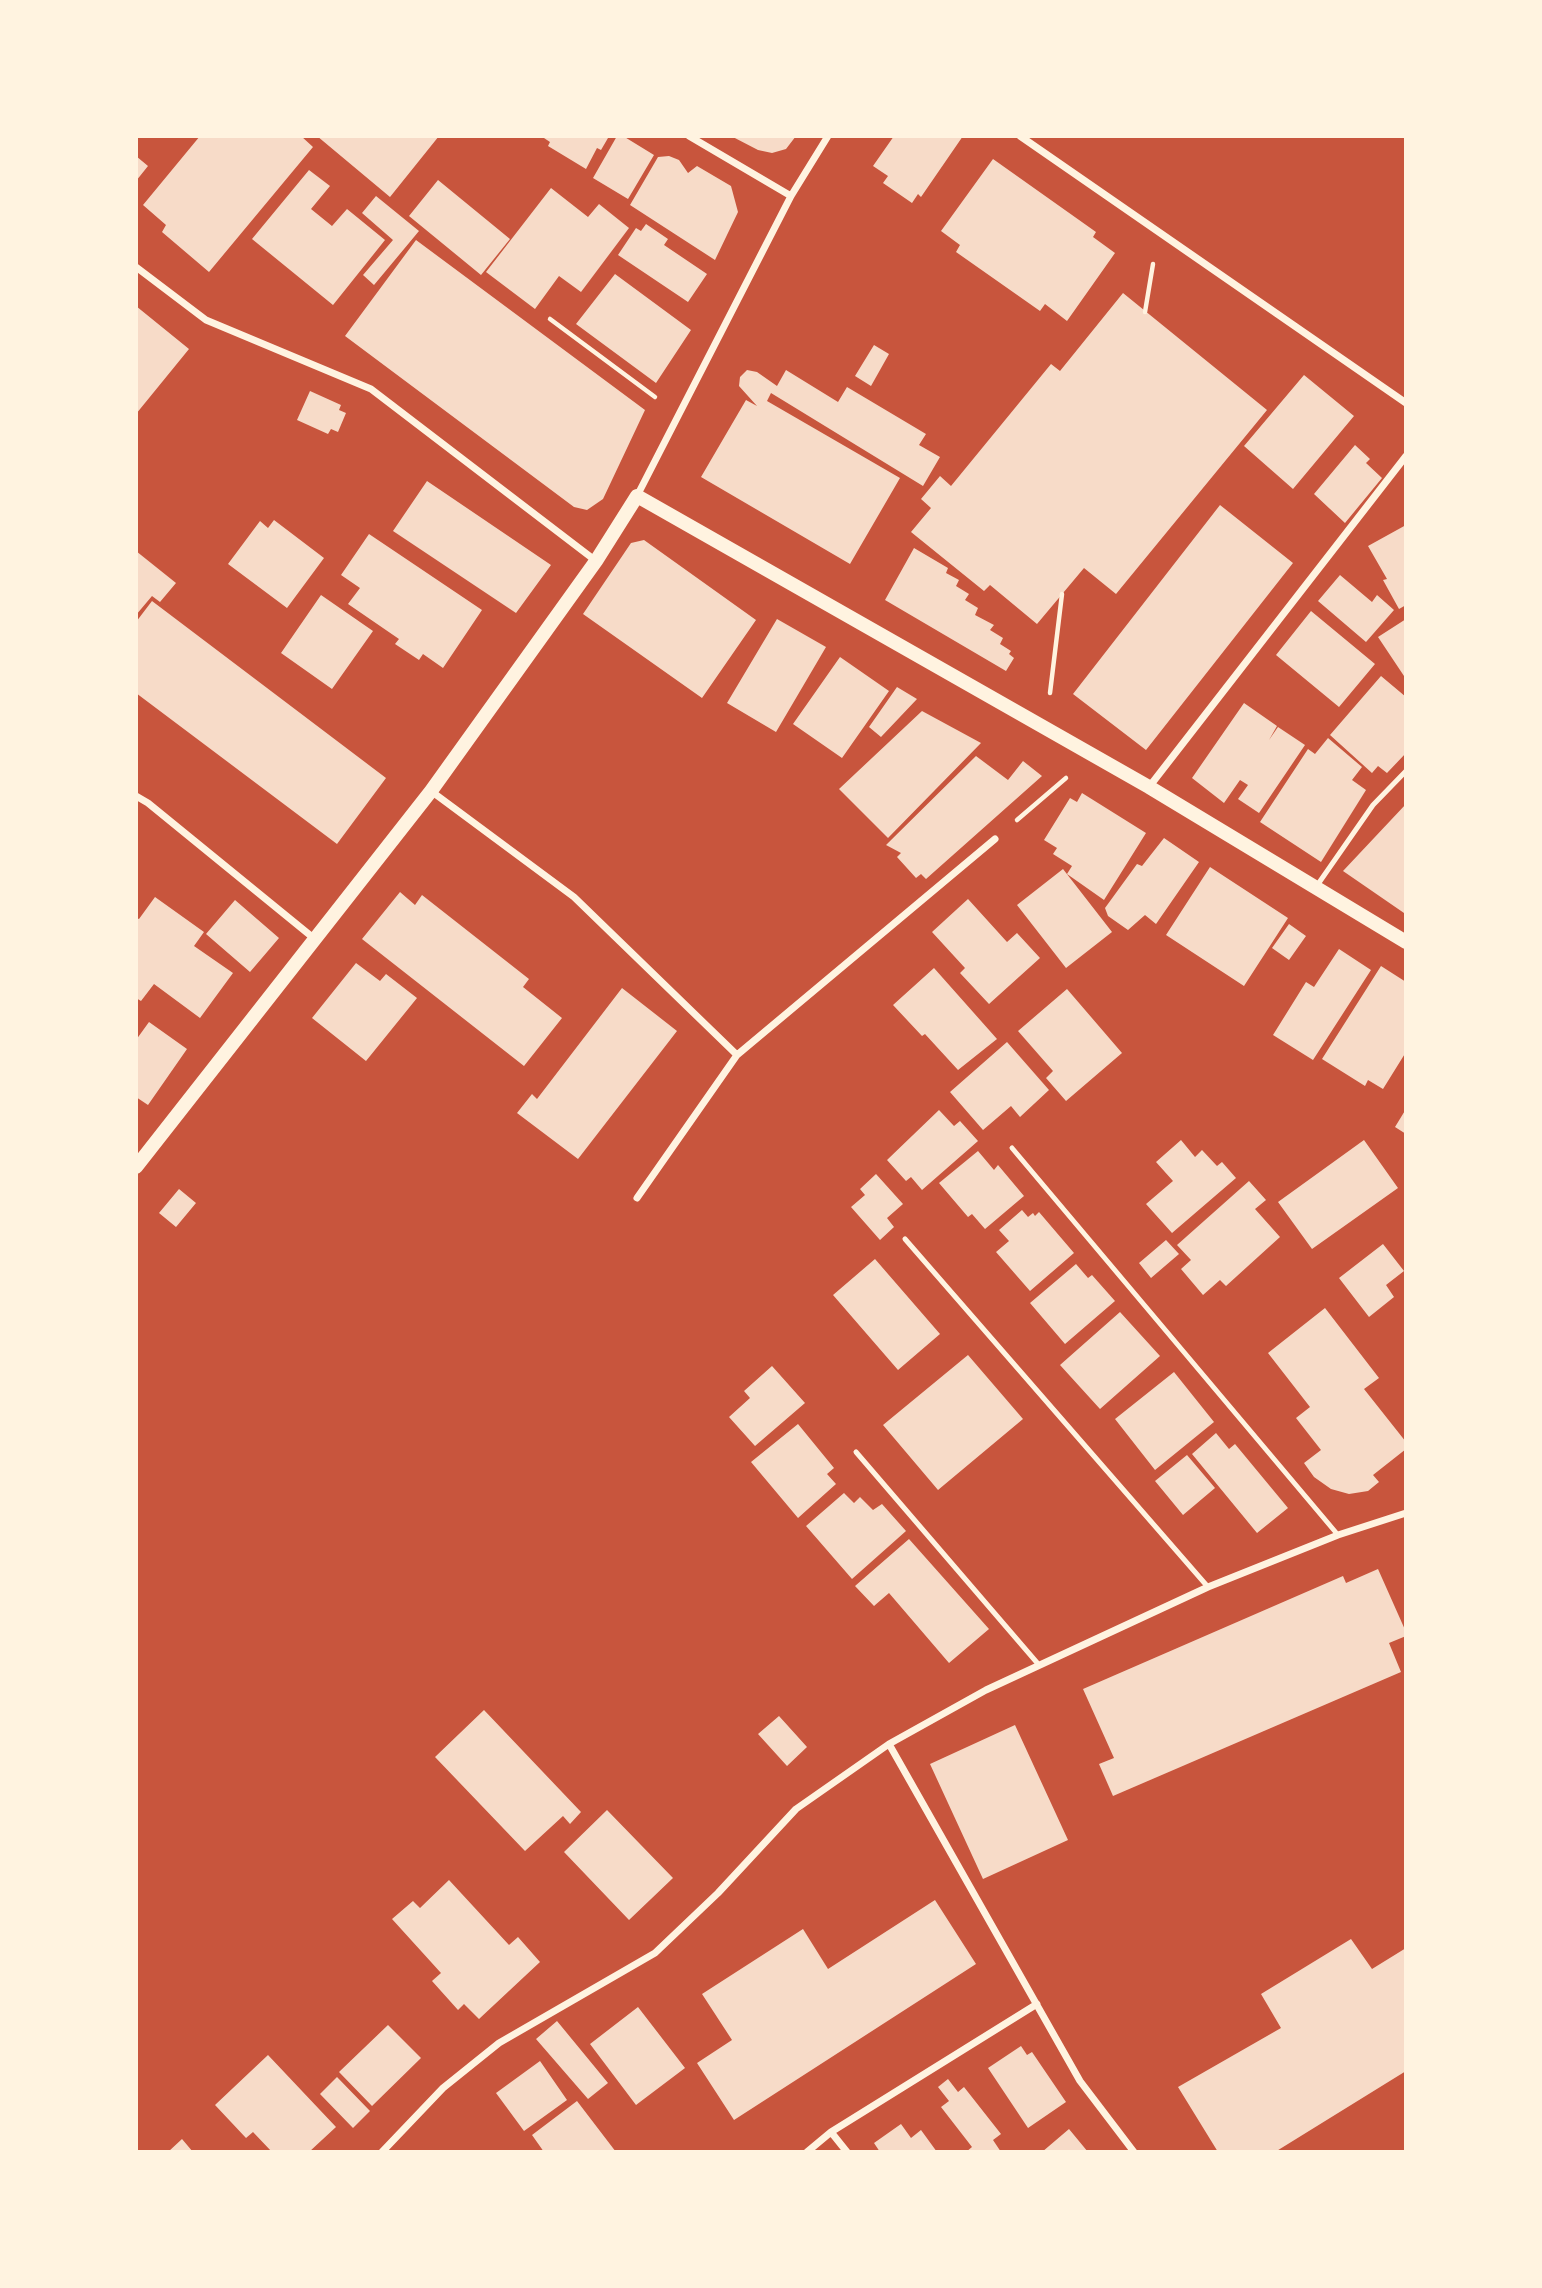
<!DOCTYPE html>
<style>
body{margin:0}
#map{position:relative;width:1542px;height:2288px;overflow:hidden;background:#c8553d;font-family:Signika,sans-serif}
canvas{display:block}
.frame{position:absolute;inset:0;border:138px solid #fff3e0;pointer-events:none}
</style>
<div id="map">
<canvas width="1542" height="2288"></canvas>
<div class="frame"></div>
</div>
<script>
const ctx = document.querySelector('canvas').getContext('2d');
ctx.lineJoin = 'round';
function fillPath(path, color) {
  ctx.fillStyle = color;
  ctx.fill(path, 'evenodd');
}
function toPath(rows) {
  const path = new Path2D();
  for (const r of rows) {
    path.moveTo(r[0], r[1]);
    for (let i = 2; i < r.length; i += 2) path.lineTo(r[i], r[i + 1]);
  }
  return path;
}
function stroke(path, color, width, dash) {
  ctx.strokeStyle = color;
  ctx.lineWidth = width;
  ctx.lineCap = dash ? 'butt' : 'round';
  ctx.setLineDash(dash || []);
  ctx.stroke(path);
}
fillPath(toPath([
 [200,136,301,136,313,147,209,272,162,232,166,225,143,205],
 [317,136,439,136,390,197],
 [541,136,606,136,608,138,601,150,597,148,586,169,548,146,550,142],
 [617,136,623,136,654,155,628,199,593,178],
 [731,136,796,136,786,149,772,153,758,150],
 [894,136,963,136,921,197,918,194,912,203,883,183,888,176,873,166],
 [136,156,148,166,136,181],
 [669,156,679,160,688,173,697,166,731,186,738,212,715,260,630,205,658,157],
 [993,159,1096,232,1093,237,1115,253,1067,321,1045,304,1040,311,956,252,960,245,941,231],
 [309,170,330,186,311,209,332,226,347,209,385,240,333,305,252,239],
 [438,180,510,239,481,275,409,216],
 [551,188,588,217,599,204,629,228,581,292,559,276,535,309,486,272],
 [376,196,419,231,374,285,363,275,393,240,362,213],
 [646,224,668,239,664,245,707,274,688,302,618,255,636,228,641,231],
 [416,240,645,410,603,499,587,510,574,507,345,336],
 [615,274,691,330,656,383,576,324],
 [1123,293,1267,410,1116,594,1084,568,1037,624,990,585,984,591,911,532,931,508,921,499,940,476,951,486,1051,364,1060,371],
 [136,306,189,349,136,414],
 [874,345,889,354,871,386,855,376],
 [747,370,757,372,777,386,786,370,838,402,847,387,926,434,919,445,940,457,923,486,771,393,767,401,900,478,850,564,701,477,746,400,757,406,739,386,740,377],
 [1304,375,1354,416,1293,489,1244,446],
 [310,391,341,405,339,410,346,413,338,432,331,429,328,434,297,420],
 [1355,445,1370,459,1366,463,1382,478,1345,523,1314,494],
 [427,481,551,565,516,613,393,531],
 [1220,505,1293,563,1146,750,1073,694],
 [274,520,324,558,287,608,228,564,260,521,268,528],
 [1406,525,1406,605,1399,609,1383,580,1387,579,1368,546],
 [369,534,482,610,443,668,423,654,419,660,395,644,399,639,348,604,360,588,341,575],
 [644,540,756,620,702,698,583,614,631,543],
 [914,548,948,568,946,573,959,580,956,586,969,594,965,600,978,608,975,615,994,625,990,630,1003,638,1000,644,1011,651,1009,654,1014,658,1006,671,885,600],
 [136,551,176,583,160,602,152,596,136,615],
 [1340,575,1372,602,1377,595,1394,610,1366,642,1318,601],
 [321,595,373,631,332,689,281,653],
 [152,601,386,778,337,844,136,693,136,622],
 [1311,611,1375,664,1339,707,1276,655],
 [777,619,826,647,776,732,727,703],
 [1406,619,1406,679,1378,637],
 [840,657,889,691,842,758,793,724],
 [1381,676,1406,697,1406,753,1387,773,1378,766,1372,773,1330,735],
 [897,687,917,699,881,737,869,727],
 [1244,703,1277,726,1269,740,1278,727,1305,745,1259,813,1238,799,1248,785,1240,780,1224,803,1192,778],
 [922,711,981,743,888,838,839,789],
 [1328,738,1362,767,1352,780,1366,790,1321,862,1260,822,1308,749,1315,754],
 [976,756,1008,780,1023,761,1042,776,926,879,921,874,916,878,897,857,901,853,886,845],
 [1082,793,1146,833,1104,900,1067,874,1072,866,1053,854,1057,848,1044,840,1070,798,1077,802],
 [1406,804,1406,910,1404,913,1343,871],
 [1164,838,1199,862,1156,924,1145,915,1128,930,1108,916,1105,908,1137,864,1142,866],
 [1210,867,1288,918,1244,986,1166,935],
 [1063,869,1112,932,1066,968,1017,905],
 [400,892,415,905,422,895,529,979,523,987,562,1018,524,1066,362,939],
 [155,897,204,932,194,946,233,973,200,1018,154,984,141,1001,136,998,136,918,139,919],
 [968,899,1007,942,1017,933,1040,958,989,1004,960,973,965,968,932,932],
 [235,900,279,938,250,972,206,934],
 [1289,924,1306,936,1289,960,1272,948],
 [1339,949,1371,970,1313,1060,1273,1035,1306,982,1314,987],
 [356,963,380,981,386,974,417,998,366,1061,312,1018],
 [1381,966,1406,982,1406,1052,1383,1089,1368,1080,1365,1086,1322,1059],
 [934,968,997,1039,958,1070,925,1034,922,1036,893,1005],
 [622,988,677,1031,578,1159,517,1113,532,1094,537,1099],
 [1067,989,1122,1053,1066,1101,1046,1078,1053,1071,1018,1031],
 [149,1022,187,1049,148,1105,136,1097,136,1040],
 [1007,1042,1049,1090,1020,1117,1011,1106,983,1130,950,1092],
 [1406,1109,1406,1134,1395,1127],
 [939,1110,954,1126,960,1121,978,1141,922,1190,911,1177,906,1181,887,1160],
 [1181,1140,1195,1157,1202,1150,1217,1166,1222,1162,1236,1178,1172,1233,1146,1204,1173,1181,1156,1162],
 [1364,1140,1398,1188,1312,1249,1278,1202],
 [978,1151,994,1170,998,1165,1024,1196,985,1229,972,1214,968,1217,939,1183],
 [876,1174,903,1204,887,1218,894,1227,880,1240,851,1207,865,1195,860,1189],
 [1249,1181,1266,1200,1255,1209,1280,1237,1226,1286,1220,1280,1203,1295,1181,1269,1191,1260,1177,1245],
 [179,1189,196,1203,176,1227,159,1213],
 [1022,1210,1028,1217,1033,1213,1035,1216,1039,1212,1074,1253,1030,1291,996,1252,1009,1241,999,1230],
 [1166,1240,1179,1254,1151,1278,1139,1263],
 [1383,1244,1404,1271,1386,1285,1394,1297,1369,1317,1339,1278],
 [875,1259,940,1334,898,1370,833,1295],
 [1076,1264,1088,1278,1092,1275,1115,1301,1065,1344,1030,1303],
 [1325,1308,1379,1378,1364,1389,1406,1442,1406,1449,1373,1475,1379,1482,1368,1491,1349,1494,1331,1489,1314,1477,1304,1463,1321,1450,1296,1418,1310,1407,1268,1353],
 [1120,1312,1160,1356,1100,1409,1060,1365],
 [968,1355,1023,1419,938,1490,883,1425],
 [772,1366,805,1403,755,1446,729,1417,750,1398,744,1391],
 [1174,1372,1214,1422,1155,1470,1115,1419],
 [798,1424,834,1468,827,1474,836,1484,798,1518,751,1462],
 [1216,1433,1229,1449,1235,1444,1288,1508,1257,1533,1192,1454],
 [1187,1455,1215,1488,1183,1515,1155,1481],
 [844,1493,854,1503,860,1497,873,1510,882,1504,906,1531,852,1579,806,1526],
 [909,1539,989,1629,949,1663,889,1593,874,1606,855,1586],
 [1378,1569,1406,1632,1406,1636,1389,1643,1401,1672,1113,1796,1099,1764,1114,1758,1083,1689,1343,1576,1346,1583],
 [484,1710,581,1812,570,1824,563,1816,525,1851,435,1757],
 [779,1716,807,1747,787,1766,758,1734],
 [1015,1725,1068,1840,983,1879,930,1764],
 [607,1810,673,1878,629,1920,564,1852],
 [449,1880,509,1945,518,1937,540,1962,479,2019,464,2004,458,2010,432,1981,441,1973,392,1919,413,1901,420,1908],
 [935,1900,976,1964,734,2120,697,2063,732,2040,702,1994,803,1929,828,1969],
 [1351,1939,1372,1969,1406,1948,1406,2071,1275,2152,1218,2152,1178,2087,1281,2028,1261,1994],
 [638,2007,685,2068,636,2105,590,2044],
 [557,2021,608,2083,588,2099,536,2039],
 [388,2025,421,2058,372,2106,339,2072],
 [1021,2046,1027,2055,1032,2052,1066,2102,1028,2128,988,2068],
 [268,2055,336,2127,309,2152,272,2152,253,2132,246,2138,215,2105],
 [540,2061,567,2100,524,2131,496,2093],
 [337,2077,370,2111,353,2128,320,2094],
 [948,2079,958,2092,964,2087,1001,2134,993,2140,1001,2152,966,2152,972,2147,941,2107,949,2101,938,2087],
 [577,2101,616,2152,544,2152,532,2135],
 [901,2124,911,2138,921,2130,937,2152,880,2152,874,2143],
 [1069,2129,1088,2152,1042,2152],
 [182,2139,193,2152,168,2152]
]), '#f7dbc8');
stroke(toPath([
 [1145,312,1153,264],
 [550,319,655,397],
 [1050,693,1062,594],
 [1017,820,1066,778]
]), '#fff3e0', 4.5);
stroke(toPath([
 [1316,887,1373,805,1406,771],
 [1012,1148,1338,1535],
 [905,1239,1208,1587],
 [856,1452,1039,1665]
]), '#fff3e0', 5);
stroke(toPath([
 [689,136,791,196],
 [1020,136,1406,403],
 [136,267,206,320,371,389,596,561],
 [637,496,791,196,828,136],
 [1149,787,1406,456],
 [431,791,574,897,737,1055,995,839],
 [136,796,148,803,316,940],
 [637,1198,737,1055],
 [889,1744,1080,2081,1134,2152],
 [831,2132,847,2152],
 [382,2152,443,2088,499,2043,655,1953,718,1893,796,1809,889,1744,986,1690,1208,1587,1338,1535,1406,1513],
 [807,2152,831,2132,1037,2004]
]), '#fff3e0', 7);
stroke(toPath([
 [136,1167,431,791,596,561,637,496,1149,787,1406,942]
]), '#fff3e0', 14);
</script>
